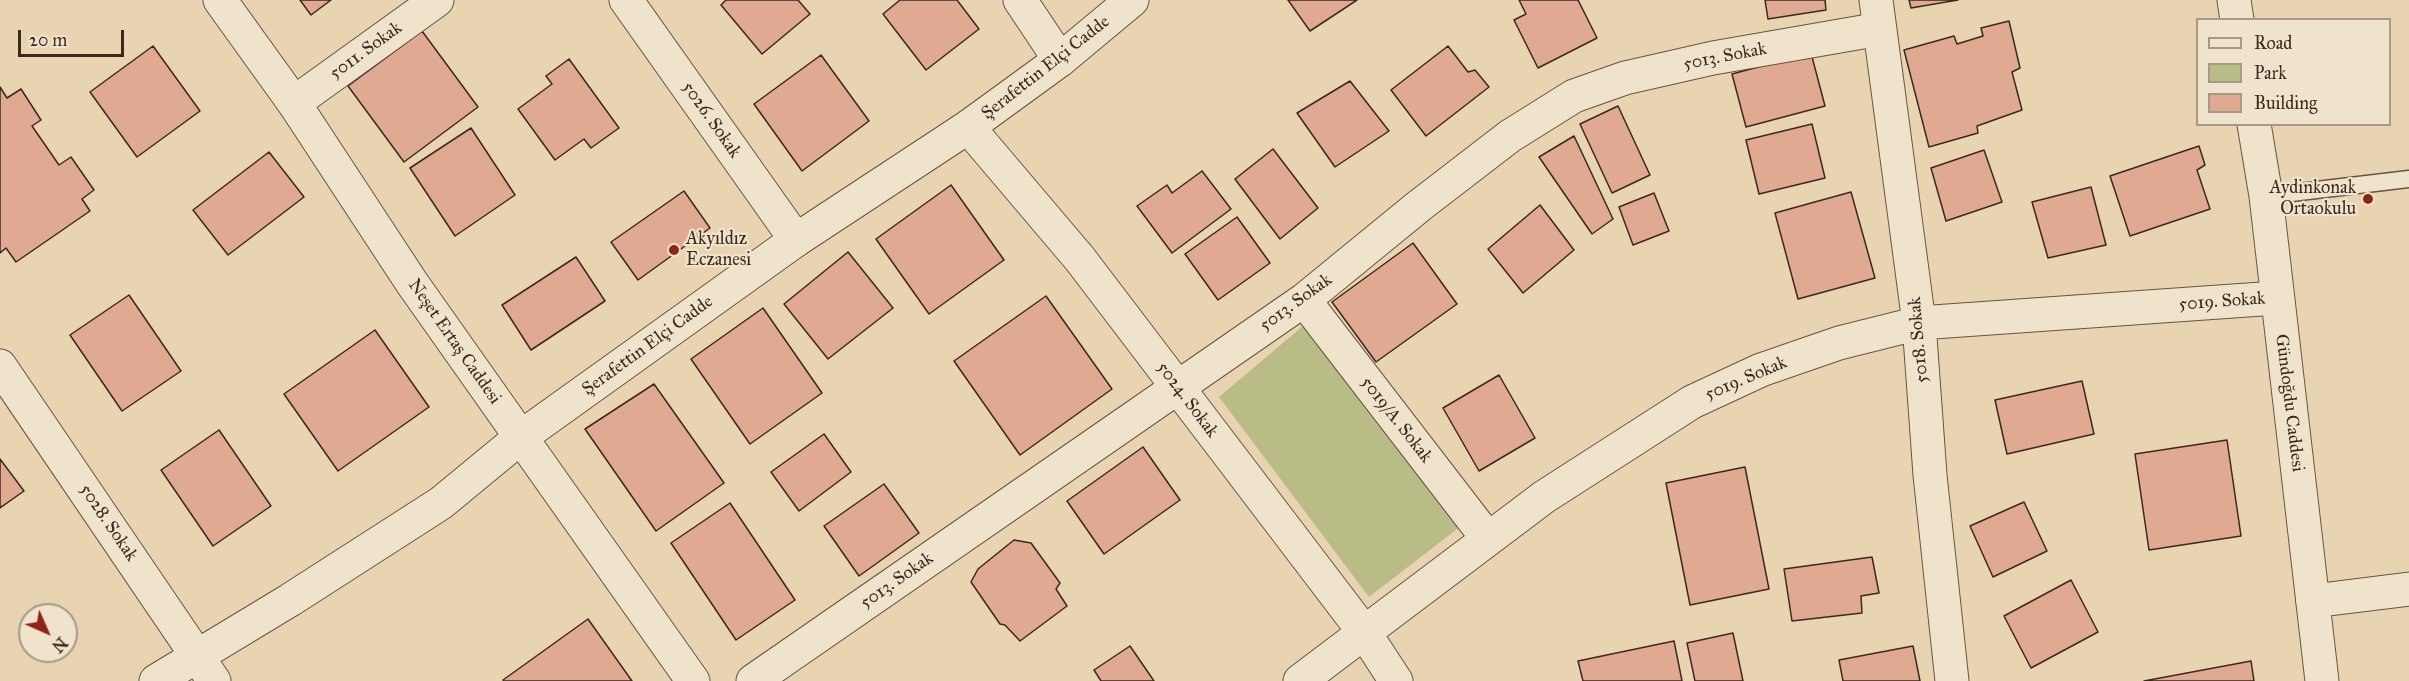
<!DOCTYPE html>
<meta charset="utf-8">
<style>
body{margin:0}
#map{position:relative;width:2409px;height:681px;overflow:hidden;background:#e8d4b0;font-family:"IM FELL Great Primer",serif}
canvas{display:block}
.legend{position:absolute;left:2196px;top:18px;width:195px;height:108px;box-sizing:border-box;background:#f0e3cc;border:2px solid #a89887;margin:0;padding:8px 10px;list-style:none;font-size:18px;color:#3d2820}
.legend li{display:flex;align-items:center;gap:12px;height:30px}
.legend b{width:30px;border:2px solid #a89887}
.north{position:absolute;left:18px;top:603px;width:60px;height:60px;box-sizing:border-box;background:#f0e3cc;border:2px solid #a89887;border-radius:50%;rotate:135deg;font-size:16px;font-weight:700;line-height:24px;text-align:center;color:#3d2820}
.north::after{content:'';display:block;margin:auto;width:21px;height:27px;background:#8f2418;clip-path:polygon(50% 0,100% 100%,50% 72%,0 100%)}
.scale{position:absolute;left:18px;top:30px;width:106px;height:27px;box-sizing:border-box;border:3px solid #3d2820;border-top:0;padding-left:8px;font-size:18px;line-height:21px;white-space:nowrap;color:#3d2820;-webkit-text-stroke:4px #f0e3cc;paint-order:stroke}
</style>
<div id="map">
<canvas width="2409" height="681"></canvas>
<ul class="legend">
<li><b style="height:8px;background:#f0e3cc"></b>Road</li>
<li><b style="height:16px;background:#babc88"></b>Park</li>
<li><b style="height:16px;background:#e0a992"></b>Building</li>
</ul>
<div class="north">N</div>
<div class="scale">20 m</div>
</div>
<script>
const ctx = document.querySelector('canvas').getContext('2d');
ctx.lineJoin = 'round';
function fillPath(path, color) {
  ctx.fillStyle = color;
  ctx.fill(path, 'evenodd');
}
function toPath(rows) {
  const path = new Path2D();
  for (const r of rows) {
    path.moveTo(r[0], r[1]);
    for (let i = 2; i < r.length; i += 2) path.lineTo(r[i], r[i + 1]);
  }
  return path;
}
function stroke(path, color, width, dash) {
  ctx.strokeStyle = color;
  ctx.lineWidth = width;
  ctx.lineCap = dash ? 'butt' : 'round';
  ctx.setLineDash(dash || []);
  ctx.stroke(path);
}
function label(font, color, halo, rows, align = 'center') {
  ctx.font = font + ' "IM FELL Great Primer",serif';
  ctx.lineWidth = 4.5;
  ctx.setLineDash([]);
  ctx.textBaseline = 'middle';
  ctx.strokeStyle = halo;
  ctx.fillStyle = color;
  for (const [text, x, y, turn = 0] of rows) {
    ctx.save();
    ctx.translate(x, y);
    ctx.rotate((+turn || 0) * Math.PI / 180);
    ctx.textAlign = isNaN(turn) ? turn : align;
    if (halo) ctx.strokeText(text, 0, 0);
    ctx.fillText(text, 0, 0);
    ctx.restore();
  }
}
fillPath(toPath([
 [1304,325,1461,526,1369,597,1219,397]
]), '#babc88');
const building = toPath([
 [300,0,331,0,311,15,300,0],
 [726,0,798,0,810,14,762,54,721,5,726,0],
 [900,0,957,0,979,29,926,70,883,14,900,0],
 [1288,0,1357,0,1310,31,1288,0],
 [1519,0,1578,0,1597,38,1538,68,1514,20,1526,14,1519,0],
 [1765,0,1825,0,1826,10,1768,19,1765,0],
 [1909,0,1958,0,1911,8,1909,0],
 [2009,21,2020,68,2012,72,2022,110,1977,126,1978,133,1929,147,1904,50,1954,36,1957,44,1983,36,1981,28,2009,21],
 [422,31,478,107,404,162,348,86,422,31],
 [153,46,200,111,137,157,90,92,153,46],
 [1448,46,1468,72,1475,70,1489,87,1426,136,1391,90,1448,46],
 [1811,53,1825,106,1746,127,1732,74,1811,53],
 [821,55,869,121,802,171,754,104,821,55],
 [569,59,619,128,591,148,584,139,555,160,518,109,552,84,546,76,569,59],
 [1350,81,1389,131,1335,167,1297,113,1350,81],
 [0,87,7,98,21,89,41,120,32,126,59,165,71,157,94,190,82,199,90,211,16,262,6,248,0,253,0,87],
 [1618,106,1650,175,1612,193,1580,124,1618,106],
 [1812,124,1825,178,1759,194,1746,140,1812,124],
 [471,128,515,195,455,236,410,168,471,128],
 [1574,136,1613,219,1592,234,1539,157,1574,136],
 [2199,146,2205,165,2197,170,2210,209,2130,236,2110,176,2199,146],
 [1273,149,1318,208,1280,239,1235,179,1273,149],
 [1984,150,2002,202,1946,221,1931,168,1984,150],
 [269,152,304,197,228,255,193,210,269,152],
 [1202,171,1231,209,1172,253,1137,206,1167,185,1172,193,1202,171],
 [951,185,1004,260,929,314,876,239,951,185],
 [2091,187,2106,245,2048,258,2032,202,2091,187],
 [684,191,710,228,638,280,611,242,684,191],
 [1851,192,1875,278,1798,299,1775,213,1851,192],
 [1654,193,1669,231,1633,245,1619,207,1654,193],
 [1540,205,1574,250,1523,293,1488,249,1540,205],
 [1237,217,1270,263,1218,300,1185,254,1237,217],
 [1413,243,1457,304,1376,362,1332,302,1413,243],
 [848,252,893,308,828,359,784,304,848,252],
 [576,257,605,301,531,350,502,305,576,257],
 [129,295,181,371,122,411,70,335,129,295],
 [1046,296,1112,389,1020,455,954,361,1046,296],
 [763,308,822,393,750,444,691,359,763,308],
 [375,330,429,407,338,471,284,394,375,330],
 [1499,375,1535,438,1479,471,1443,408,1499,375],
 [2082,381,2094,434,2007,454,1995,400,2082,381],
 [654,384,724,483,656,531,585,429,654,384],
 [219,430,271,506,213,546,161,470,219,430],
 [824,434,851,472,799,511,771,472,824,434],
 [2227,440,2241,536,2149,550,2135,454,2227,440],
 [1143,447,1180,500,1104,554,1067,501,1143,447],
 [0,459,24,491,0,508,0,459],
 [1745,467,1769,589,1690,605,1666,483,1745,467],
 [884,484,919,533,859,576,824,526,884,484],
 [2024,502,2047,551,1993,577,1970,526,2024,502],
 [730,503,795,600,736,640,671,543,730,503],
 [1014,540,1031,543,1060,583,1056,589,1067,606,1020,641,1005,625,1000,624,971,582,978,569,1014,540],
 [1872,557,1879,593,1861,596,1862,613,1792,621,1784,569,1872,557],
 [2071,580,2098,632,2031,668,2004,616,2071,580],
 [588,619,632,681,504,681,503,680,588,619],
 [1733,633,1743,681,1695,681,1687,643,1733,633],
 [1674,641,1682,681,1583,681,1578,661,1674,641],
 [1130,646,1154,681,1101,681,1094,670,1130,646],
 [1913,646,1920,681,1843,681,1839,660,1913,646],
 [2251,661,2254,681,2144,681,2251,661]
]);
fillPath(building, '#e0a992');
stroke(building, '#3d2820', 1.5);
const service = toPath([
 [2266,196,2409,179]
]);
const minor = toPath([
 [626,0,796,240],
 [1020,0,1060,60],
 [1876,0,1919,323,1930,475,1952,681],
 [294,103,437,0],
 [968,127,1080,259,1364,632,1396,681],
 [1304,300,1488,539],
 [0,366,214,681],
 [2313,601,2409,589],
 [753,681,1304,300,1419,206,1510,136,1574,96,1625,78,1713,58,1880,29],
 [1300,681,1544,497,1692,402,1761,370,1839,343,1919,323,2276,298]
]);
const tertiary = toPath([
 [220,0,294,103,412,283,693,681],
 [2234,0,2237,20],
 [2254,124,2266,196,2322,681],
 [156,681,290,600,441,503,521,437,796,240,968,127,1060,60,1132,0]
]);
stroke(service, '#685344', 19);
stroke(minor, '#685344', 35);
stroke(tertiary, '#685344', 35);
stroke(service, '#f0e3cc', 16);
stroke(minor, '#f0e3cc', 33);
stroke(tertiary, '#f0e3cc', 33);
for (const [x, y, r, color] of [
 [2368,199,6,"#8f2418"],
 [674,250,6,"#8f2418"]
]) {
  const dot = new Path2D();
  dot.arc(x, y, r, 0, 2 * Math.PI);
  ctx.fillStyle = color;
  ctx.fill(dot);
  stroke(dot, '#f0e3cc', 2);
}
label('18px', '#3d2820', '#f0e3cc', [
 ["5011. Sokak",366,51,-36],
 ["5013. Sokak",1725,57,-11],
 ["Şerafettin Elçi Cadde",1046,68,-38],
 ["5026. Sokak",711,120,55],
 ["5019. Sokak",2222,302,-4],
 ["5013. Sokak",1296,303,-36],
 ["5018. Sokak",1919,340,-95],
 ["Neşet Ertaş Caddesi",454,342,55],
 ["Şerafettin Elçi Cadde",648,346,-36],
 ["5019. Sokak",1746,379,-23],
 ["5024. Sokak",1187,400,53],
 ["Gündoğdu Caddesi",2289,403,83],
 ["5019/A. Sokak",1396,420,52],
 ["5028. Sokak",108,523,56],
 ["5013. Sokak",897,581,-35]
]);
label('18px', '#3d2820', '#f0e3cc', [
 ["Aydinkonak",2356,189],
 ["Ortaokulu",2356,210],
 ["Akyıldız",686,240,"left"],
 ["Eczanesi",686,261,"left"]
], 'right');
</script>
